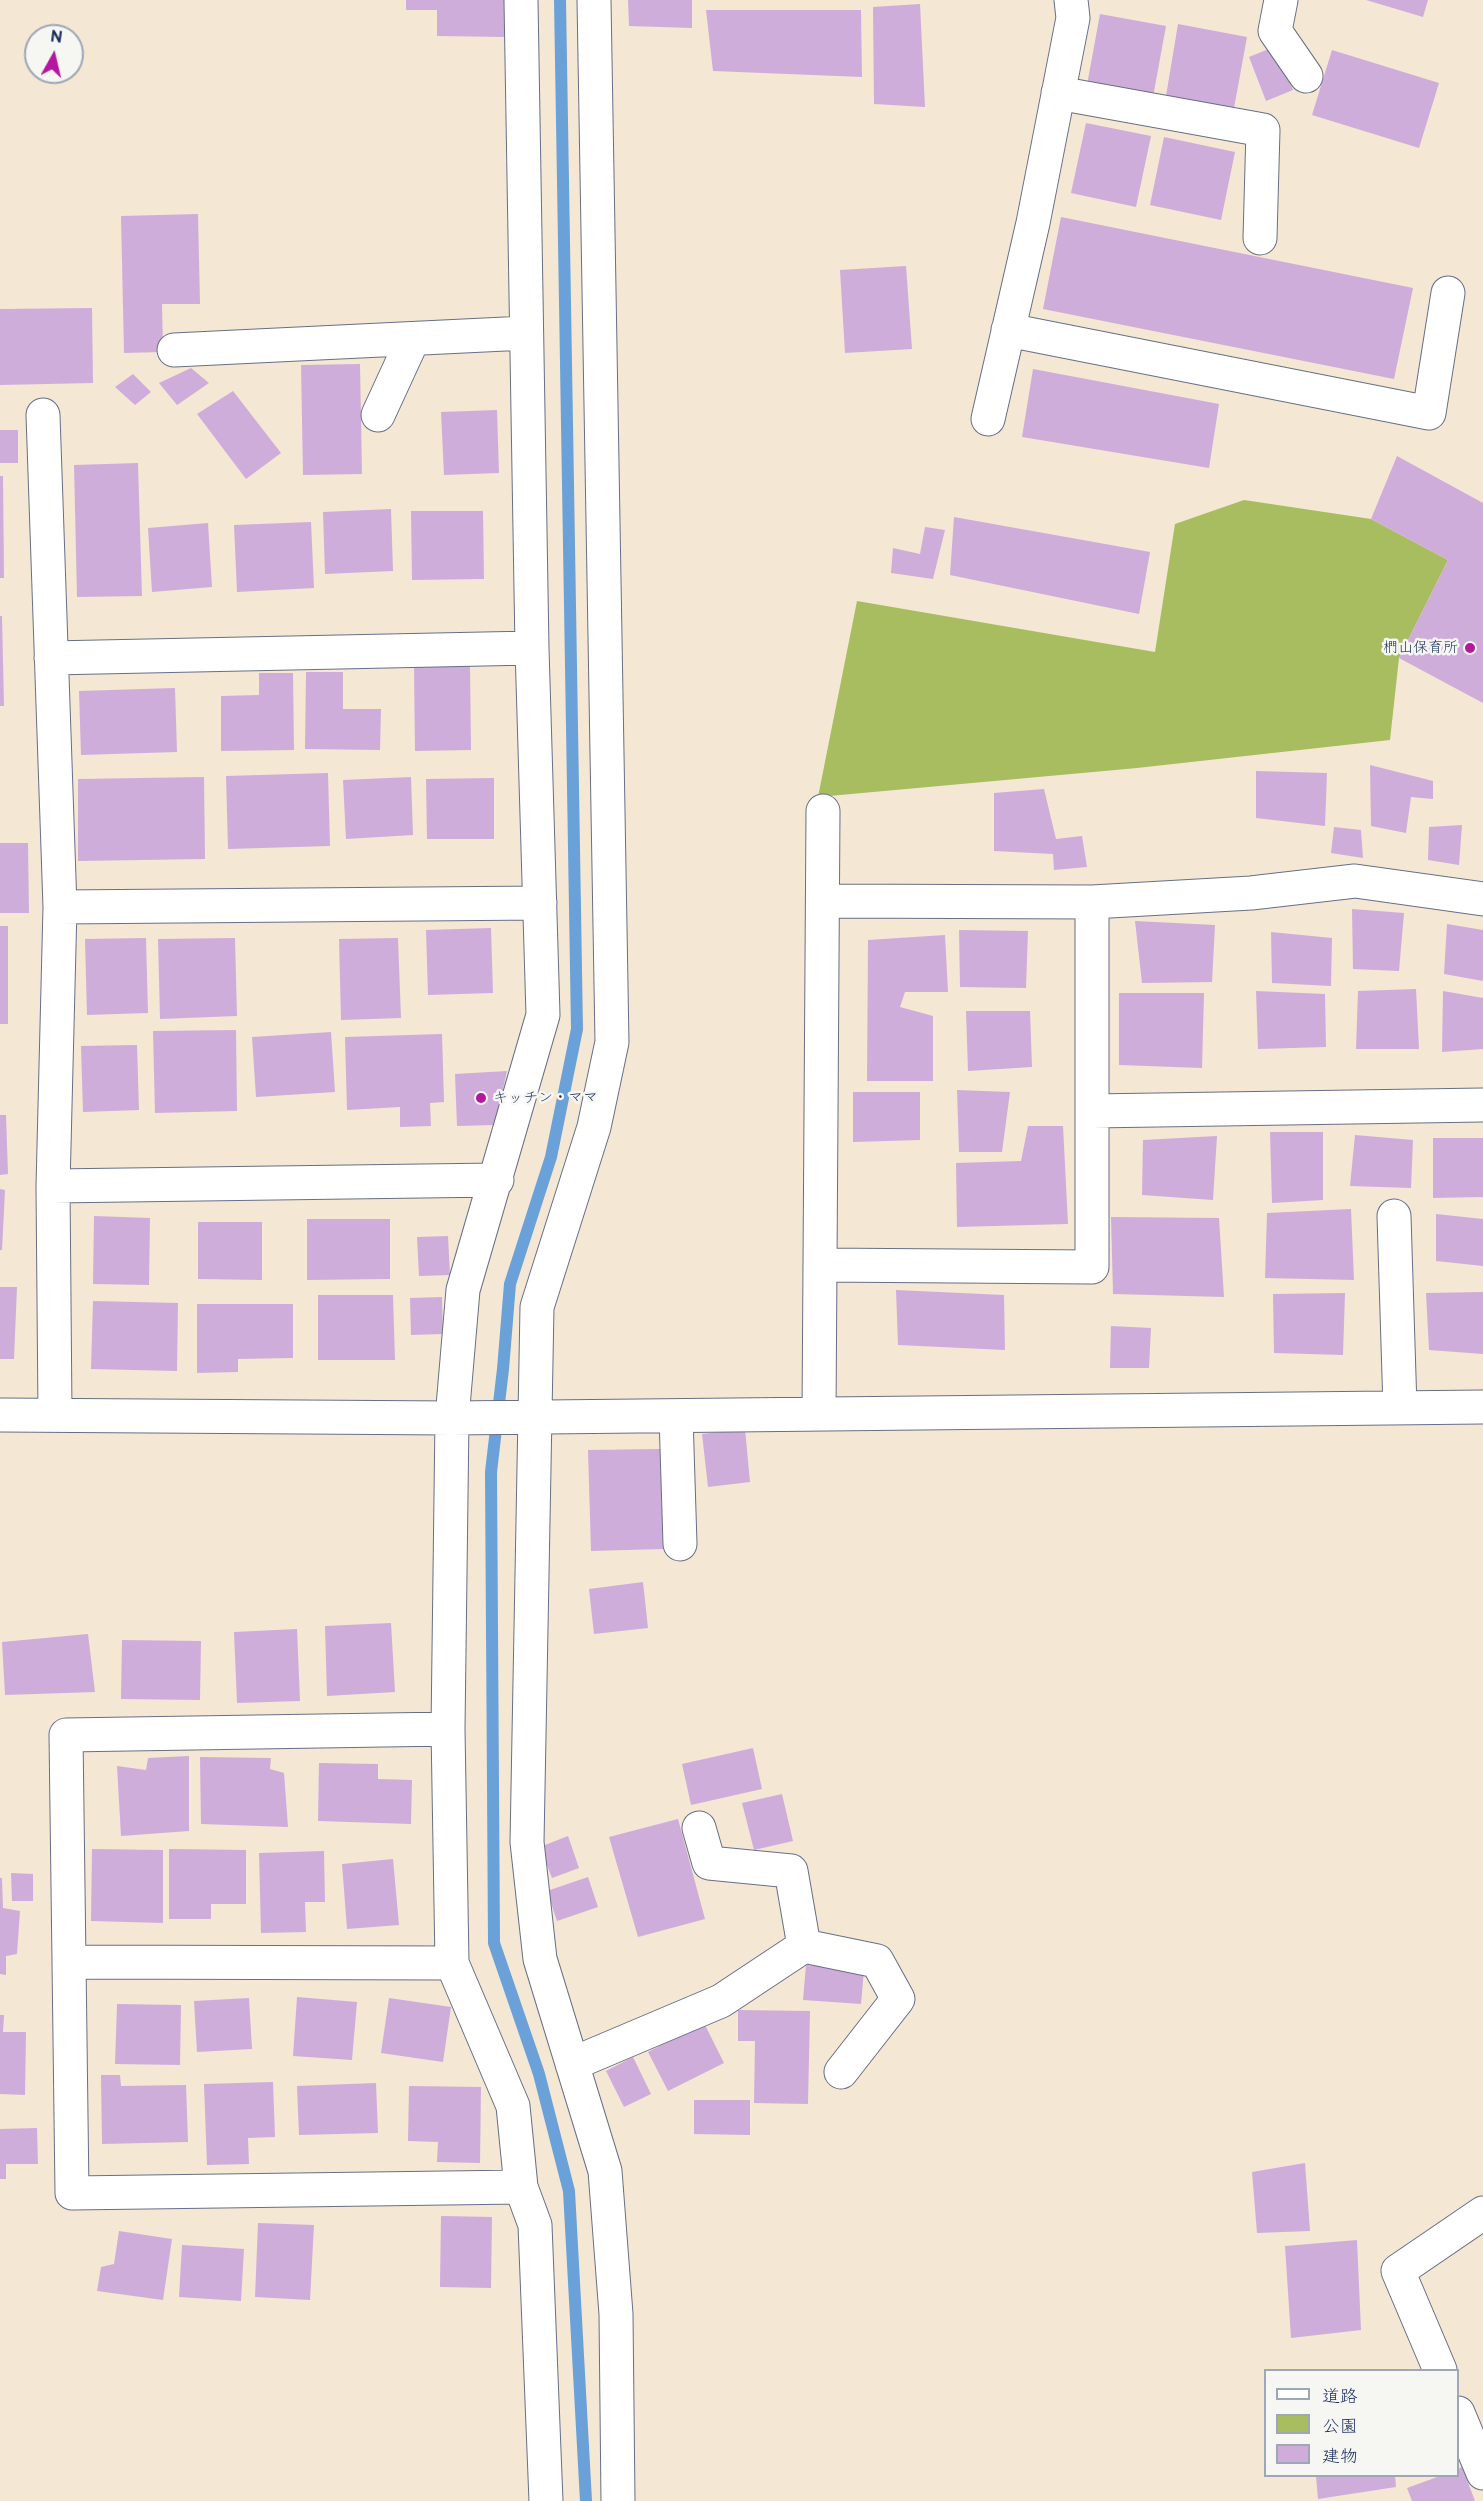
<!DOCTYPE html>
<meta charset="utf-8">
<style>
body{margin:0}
#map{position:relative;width:1483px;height:2501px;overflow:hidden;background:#f4e7d4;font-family:"Balsamiq Sans","Klee One",sans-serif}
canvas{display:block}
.legend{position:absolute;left:1264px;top:2369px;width:195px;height:108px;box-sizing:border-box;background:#f6f6f2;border:2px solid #9ea6b7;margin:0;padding:8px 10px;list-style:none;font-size:18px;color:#1b2f5e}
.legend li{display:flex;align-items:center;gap:12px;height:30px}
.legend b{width:30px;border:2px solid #9ea6b7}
.north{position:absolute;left:24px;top:24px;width:60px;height:60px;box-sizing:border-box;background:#f6f6f2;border:2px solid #9ea6b7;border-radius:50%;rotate:8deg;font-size:16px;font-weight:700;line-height:24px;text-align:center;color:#1b2f5e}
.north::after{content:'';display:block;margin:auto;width:21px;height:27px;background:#b5179e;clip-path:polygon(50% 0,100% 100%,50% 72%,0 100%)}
</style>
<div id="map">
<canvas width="1483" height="2501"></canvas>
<ul class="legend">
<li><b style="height:8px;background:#fff"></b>道路</li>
<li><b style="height:16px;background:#a8bc60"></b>公園</li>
<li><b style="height:16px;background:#cfadda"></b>建物</li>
</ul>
<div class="north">N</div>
</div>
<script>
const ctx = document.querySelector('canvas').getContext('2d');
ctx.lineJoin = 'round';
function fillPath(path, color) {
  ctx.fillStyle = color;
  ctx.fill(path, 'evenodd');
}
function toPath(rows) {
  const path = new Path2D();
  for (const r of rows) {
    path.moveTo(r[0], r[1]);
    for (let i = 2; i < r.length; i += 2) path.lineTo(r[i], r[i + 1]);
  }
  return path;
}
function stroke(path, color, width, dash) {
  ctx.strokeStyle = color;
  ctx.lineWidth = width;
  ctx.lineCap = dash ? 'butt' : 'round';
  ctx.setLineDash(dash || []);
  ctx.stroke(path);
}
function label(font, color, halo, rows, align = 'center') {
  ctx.font = font + ' "Balsamiq Sans","Klee One",sans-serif';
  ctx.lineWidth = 5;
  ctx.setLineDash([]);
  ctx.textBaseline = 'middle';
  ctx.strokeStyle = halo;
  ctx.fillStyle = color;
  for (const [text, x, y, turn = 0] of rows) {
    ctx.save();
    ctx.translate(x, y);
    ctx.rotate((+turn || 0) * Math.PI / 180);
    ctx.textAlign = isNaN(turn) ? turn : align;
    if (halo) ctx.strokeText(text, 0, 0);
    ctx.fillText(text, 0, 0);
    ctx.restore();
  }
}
fillPath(toPath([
 [1244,500,1371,519,1448,560,1399,658,1390,740,1137,768,818,797,857,601,1155,652,1175,524]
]), '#a8bc60');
stroke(toPath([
 [560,0,577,1029,551,1157,510,1284,503,1369,491,1472,494,1943,539,2074,569,2191,586,2501]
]), '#6aa1d8', 12);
fillPath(toPath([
 [406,0,505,0,505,37,437,36,437,10,406,10],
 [628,0,692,0,692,28,629,26],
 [1366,0,1428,0,1423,17],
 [920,4,925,107,874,104,873,7],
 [706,10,861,10,862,77,713,71],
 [1100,14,1166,26,1153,97,1087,85],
 [1178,24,1247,37,1234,108,1166,96],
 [1276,46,1293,90,1266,101,1249,57],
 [1332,50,1439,83,1419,148,1312,115],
 [1086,123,1151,136,1136,207,1071,193],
 [1164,137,1235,152,1221,220,1150,205],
 [198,214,200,304,162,304,163,352,124,353,121,216],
 [1061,217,1413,288,1394,379,1043,309],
 [906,266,912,349,845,353,840,270],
 [92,308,93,383,0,385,0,309],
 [360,364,362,474,303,475,301,365],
 [191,368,209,383,177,405,159,383],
 [1033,369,1219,404,1209,468,1022,437],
 [133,374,151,392,135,405,115,387],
 [233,391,281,453,246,479,197,414],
 [497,410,499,473,444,475,441,412],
 [0,430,18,430,18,463,0,463],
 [1397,456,1483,503,1483,703,1399,658,1448,560,1371,519],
 [138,463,142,596,77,597,74,465],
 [0,476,3,476,4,578,0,578],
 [391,509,393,571,325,574,323,512],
 [411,511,483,511,484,579,412,580],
 [954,517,1150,552,1139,614,950,575],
 [311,522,314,588,237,592,234,525],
 [208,523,212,587,152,592,148,528],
 [925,527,945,530,933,579,891,573,893,548,920,554],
 [0,616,2,616,4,706,0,706],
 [470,666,471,750,415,751,414,667],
 [306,672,343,672,343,709,381,709,380,750,305,749],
 [259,673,293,673,294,750,221,751,221,696,259,695],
 [175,688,177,752,81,755,79,691],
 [1370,765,1433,781,1433,799,1411,797,1406,833,1371,826],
 [1256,771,1327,773,1325,826,1256,818],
 [328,773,330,846,228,849,226,776],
 [204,777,205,859,78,861,78,779],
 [411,777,413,835,346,839,343,780],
 [494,778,494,839,427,839,426,779],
 [1044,789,1056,839,1082,836,1087,867,1054,870,1053,854,994,851,994,793],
 [1462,825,1459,865,1428,860,1429,827],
 [1334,827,1361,830,1363,858,1331,853],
 [0,843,28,843,29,913,0,913],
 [1352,909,1404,913,1399,971,1353,969],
 [1135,921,1215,925,1212,982,1142,983],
 [1447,924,1483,930,1483,981,1444,974],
 [0,926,8,926,8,1024,0,1024],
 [491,928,493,993,428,995,426,930],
 [959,930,1028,931,1026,988,960,987],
 [1271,932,1332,938,1331,986,1272,983],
 [945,935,948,992,905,992,900,1007,933,1016,933,1081,867,1081,868,940],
 [146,938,148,1013,87,1015,85,939],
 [235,938,237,1016,160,1019,158,939],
 [398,938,401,1018,341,1020,339,939],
 [1416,989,1419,1049,1356,1049,1358,991],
 [1256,991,1325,994,1326,1047,1258,1049],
 [1443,991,1483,998,1483,1049,1442,1052],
 [1119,993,1204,993,1202,1068,1119,1065],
 [966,1011,1030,1011,1032,1067,968,1071],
 [236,1030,237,1111,155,1113,153,1031],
 [331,1032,335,1092,256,1097,252,1037],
 [442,1034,444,1102,430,1103,431,1126,400,1127,400,1107,347,1110,345,1037],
 [137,1045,139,1110,83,1112,81,1046],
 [507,1071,495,1125,457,1126,455,1074],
 [957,1090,1010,1092,1002,1152,959,1152],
 [853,1092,920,1092,920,1140,853,1142],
 [0,1115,6,1115,8,1174,0,1175],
 [1028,1126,1063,1126,1068,1224,957,1227,956,1163,1021,1161],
 [1270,1132,1323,1132,1323,1200,1272,1203],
 [1355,1135,1413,1140,1411,1188,1350,1186],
 [1217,1136,1213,1200,1142,1195,1143,1140],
 [1433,1138,1483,1138,1483,1197,1433,1198],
 [0,1189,5,1190,2,1250,0,1250],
 [1351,1209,1354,1280,1265,1278,1267,1213],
 [1436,1214,1483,1219,1483,1266,1436,1261],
 [94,1216,150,1218,149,1285,93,1284],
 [1111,1217,1219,1218,1224,1297,1113,1294],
 [307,1219,390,1219,390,1279,307,1280],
 [198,1222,262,1222,262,1280,198,1279],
 [448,1236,450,1275,419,1276,417,1237],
 [0,1287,17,1287,14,1359,0,1359],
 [896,1290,1004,1295,1005,1350,898,1345],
 [1483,1292,1483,1354,1429,1350,1426,1293],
 [1345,1293,1343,1355,1274,1353,1273,1294],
 [318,1295,393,1295,395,1360,318,1360],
 [442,1297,443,1334,411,1335,410,1298],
 [93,1301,178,1303,177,1371,91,1369],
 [197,1304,293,1304,293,1358,238,1359,238,1372,197,1373],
 [1111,1326,1151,1328,1149,1368,1110,1368],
 [745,1429,750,1482,708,1487,702,1434],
 [660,1449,663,1549,591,1551,588,1450],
 [643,1582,648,1628,594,1634,589,1589],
 [391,1623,395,1692,327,1696,325,1626],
 [297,1629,300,1701,237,1703,234,1632],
 [88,1634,95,1692,5,1695,2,1642],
 [122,1640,201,1641,200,1700,121,1699],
 [753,1748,762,1789,691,1805,682,1764],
 [189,1756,189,1831,121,1836,117,1766,146,1770,148,1758],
 [200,1757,271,1758,270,1769,284,1773,288,1827,201,1824],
 [319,1763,378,1764,378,1779,412,1780,411,1824,318,1821],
 [782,1794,793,1841,754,1850,742,1803],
 [678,1819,705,1919,638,1937,609,1837],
 [568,1836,579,1868,552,1878,540,1847],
 [92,1849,163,1850,163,1923,91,1921],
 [169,1849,246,1850,246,1904,211,1904,211,1919,169,1919],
 [324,1851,325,1902,305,1902,306,1932,261,1933,259,1853],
 [393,1859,399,1925,347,1929,342,1864],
 [11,1873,33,1874,33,1901,12,1901],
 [588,1877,598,1907,557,1921,547,1891],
 [0,1878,2,1878,3,1908,20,1911,17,1954,6,1956,6,1975,0,1974],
 [806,1965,864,1970,861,2004,803,2000],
 [297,1997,357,2002,352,2060,293,2056],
 [249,1998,252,2049,197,2052,194,2001],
 [389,1998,451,2007,443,2062,381,2053],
 [117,2004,181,2005,180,2065,115,2064],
 [738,2010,810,2011,808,2104,754,2103,755,2041,738,2041],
 [0,2015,4,2015,3,2032,26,2032,25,2095,0,2094],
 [704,2023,724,2063,668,2091,648,2052],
 [633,2057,651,2094,624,2107,606,2071],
 [101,2075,120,2075,121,2086,186,2085,188,2142,102,2144],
 [273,2082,275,2137,248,2138,249,2164,207,2165,204,2084],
 [376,2083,378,2133,299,2135,297,2086],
 [409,2086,481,2087,480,2163,437,2162,438,2142,408,2141],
 [694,2100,750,2100,750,2135,694,2134],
 [37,2128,38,2164,6,2164,6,2179,0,2179,0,2129],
 [1305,2163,1310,2231,1257,2233,1252,2172],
 [441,2216,492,2217,491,2288,440,2287],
 [258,2223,314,2225,310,2300,255,2297],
 [119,2231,172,2239,163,2300,97,2291,101,2267,114,2264],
 [1357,2240,1361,2330,1291,2338,1285,2246],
 [182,2245,244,2249,241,2301,179,2297],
 [1462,2467,1475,2501,1412,2501,1407,2488,1440,2476,1458,2476,1458,2469],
 [1316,2476,1395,2476,1396,2487,1318,2499]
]), '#cfadda');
const minor = toPath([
 [594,0,612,1042,594,1127,537,1307,527,1842,540,1959,605,2171,616,2314,618,2501],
 [1281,0,1275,31,1306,76],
 [1058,93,1263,130,1260,238],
 [1008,330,1429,413,1448,293],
 [174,350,526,333],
 [43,415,60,907,53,1186,55,1414],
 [378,415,413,339],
 [988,419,1033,223,1073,18,1071,0],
 [51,658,532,648],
 [1092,902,1251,893,1355,881,1483,899],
 [60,907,540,903],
 [1092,1111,1483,1105],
 [53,1186,497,1180],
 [1394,1216,1400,1408],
 [820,1265,1092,1267,1092,902,823,901],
 [819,1414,823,811],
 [0,1415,452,1418,1483,1407],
 [676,1416,680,1544],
 [804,1946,877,1961,898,1999,841,2072],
 [69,1962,66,1735,448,1729],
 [452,1963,513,2106,521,2187,72,2193,69,1962,452,1963,448,1729,452,1418,463,1290,543,1015,532,648,521,0],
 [572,2064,721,2001,804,1946,791,1871,709,1863,699,1828],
 [521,2187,535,2225,546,2501],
 [1440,2370,1398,2271,1483,2213],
 [1458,2413,1483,2473]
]);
stroke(minor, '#676f87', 35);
stroke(minor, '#fff', 33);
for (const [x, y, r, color] of [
 [1470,648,6,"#b5179e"],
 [481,1098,6,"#b5179e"]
]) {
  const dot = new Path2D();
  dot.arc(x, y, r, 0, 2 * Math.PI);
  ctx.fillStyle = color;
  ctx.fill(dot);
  stroke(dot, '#f6f6f2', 2);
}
label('15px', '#1b2f5e', '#f6f6f2', [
 ["椚山保育所",1458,648],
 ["キッチン・ママ",493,1098,"left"]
], 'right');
</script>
